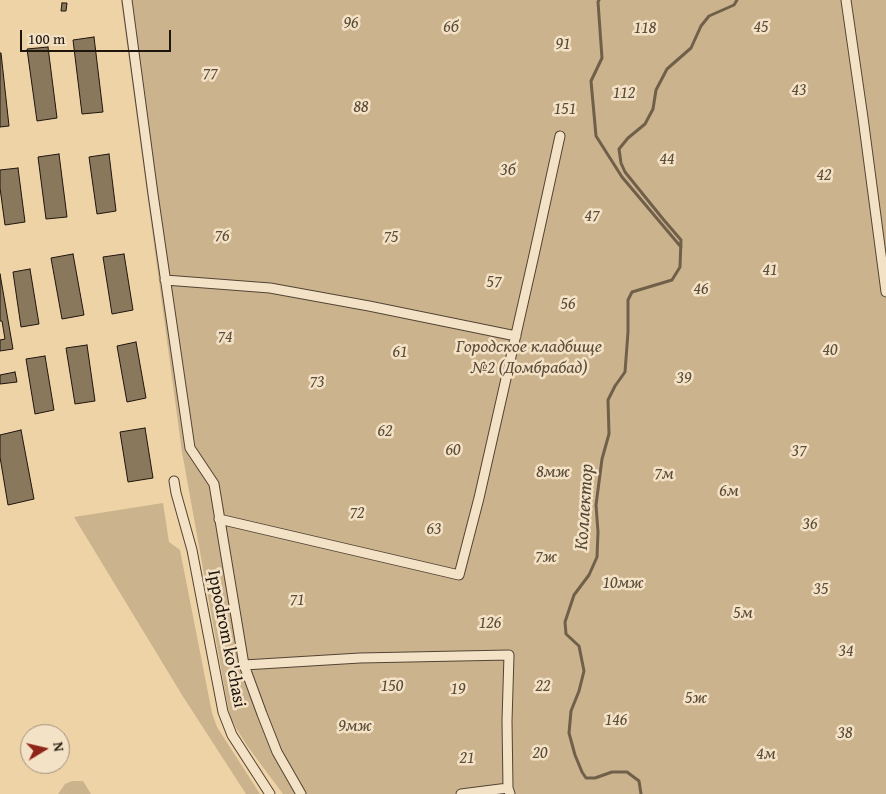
<!DOCTYPE html>
<meta charset="utf-8">
<style>
body{margin:0}
#map{position:relative;width:886px;height:794px;overflow:hidden;background:#eed3a7;font-family:"Gentium Book Plus",serif}
canvas{display:block}
.north{position:absolute;left:20px;top:724px;width:50px;height:50px;box-sizing:border-box;background:#f4e2c6;border:1px solid #9e907c;border-radius:50%;rotate:81deg;font-size:14px;font-weight:700;line-height:20px;text-align:center;color:#1e150d}
.north::after{content:'';display:block;margin:auto;width:18px;height:22px;background:#8f2418;clip-path:polygon(50% 0,100% 100%,50% 72%,0 100%)}
.scale{position:absolute;left:20px;top:30px;width:151px;height:22px;box-sizing:border-box;border:2px solid #1e150d;border-top:0;padding-left:6px;font-size:15px;line-height:18px;white-space:nowrap;color:#1e150d;-webkit-text-stroke:4px #f4e2c6;paint-order:stroke}
</style>
<div id="map">
<canvas width="886" height="794"></canvas>
<div class="north">N</div>
<div class="scale">100 m</div>
</div>
<script>
const ctx = document.querySelector('canvas').getContext('2d');
ctx.lineJoin = 'round';
function fillPath(path, color) {
  ctx.fillStyle = color;
  ctx.fill(path, 'evenodd');
}
function toPath(rows) {
  const path = new Path2D();
  for (const r of rows) {
    path.moveTo(r[0], r[1]);
    for (let i = 2; i < r.length; i += 2) path.lineTo(r[i], r[i + 1]);
  }
  return path;
}
function stroke(path, color, width, dash) {
  ctx.strokeStyle = color;
  ctx.lineWidth = width;
  ctx.lineCap = dash ? 'butt' : 'round';
  ctx.setLineDash(dash || []);
  ctx.stroke(path);
}
function label(font, color, halo, rows, align = 'center') {
  ctx.font = font + ' "Gentium Book Plus",serif';
  ctx.lineWidth = 5;
  ctx.setLineDash([]);
  ctx.textBaseline = 'middle';
  ctx.strokeStyle = halo;
  ctx.fillStyle = color;
  for (const [text, x, y, turn = 0] of rows) {
    ctx.save();
    ctx.translate(x, y);
    ctx.rotate((+turn || 0) * Math.PI / 180);
    ctx.textAlign = isNaN(turn) ? turn : align;
    if (halo) ctx.strokeText(text, 0, 0);
    ctx.fillText(text, 0, 0);
    ctx.restore();
  }
}
fillPath(toPath([
 [121,0,886,0,886,794,283,794,248,747,236,728,230,717,228,707,182,452],
 [163,503,169,542,180,550,212,713,217,727,260,794,246,794,182,695,74,517],
 [72,781,83,781,91,794,58,794,65,784]
]), '#cbb38d');
stroke(toPath([
 [599,0,598,2,602,58,591,81,596,136,622,177,681,247],
 [641,794,639,781,627,772,612,772,595,778,586,778,582,772,575,755,569,733,571,711,579,691,584,671,579,646,566,634,565,622,574,595,589,575,597,557,598,532,596,505,602,459,609,434,608,400,615,386,625,372,628,332,628,300,632,292,672,280,680,267,681,240,663,219,625,172,621,163,619,149,628,138,645,124,653,109,656,90,667,69,691,48,701,26,709,16,734,5,737,0]
]), '#70604a', 3);
const building = toPath([
 [62,3,67,3,66,11,61,11,62,3],
 [94,37,103,112,82,114,73,40,94,37],
 [48,47,57,118,37,121,27,49,48,47],
 [0,53,1,53,9,126,0,127,0,53],
 [59,154,67,217,46,219,38,157,59,154],
 [109,154,116,211,97,214,89,157,109,154],
 [18,168,25,222,5,225,0,188,0,170,18,168],
 [73,254,84,315,62,319,51,258,73,254],
 [124,254,133,310,112,314,103,257,124,254],
 [30,269,39,324,21,327,13,272,30,269],
 [0,274,13,349,0,351,0,340,5,339,2,321,0,321,0,274],
 [136,342,146,398,127,402,117,346,136,342],
 [87,345,95,401,75,404,66,348,87,345],
 [45,356,54,410,35,414,26,359,45,356],
 [15,372,17,382,0,384,0,375,15,372],
 [145,428,153,478,128,482,120,432,145,428],
 [21,430,34,499,8,505,0,457,0,435,21,430]
]);
fillPath(building, '#8a785d');
stroke(building, '#1e150d', 1);
const street = toPath([
 [127,0,153,194,190,448,214,484,244,665,262,714,277,752,301,794],
 [846,0,863,118,886,292],
 [165,280,270,288,369,306,516,336],
 [174,481,176,493,192,550,223,712,232,735,270,794],
 [219,519,459,575,479,498,534,255,560,136],
 [244,665,360,658,509,655,507,721,508,788,510,794],
 [461,794,508,788]
]);
stroke(street, '#524434', 11);
stroke(street, '#f4e2c6', 9);
label('italic 18px', '#5b4c3a', '#f4e2c6', [
 ["96",351,23],
 ["6б",451,27],
 ["45",761,27],
 ["118",645,28],
 ["91",563,44],
 ["77",210,74],
 ["43",799,90],
 ["112",624,93],
 ["88",361,107],
 ["151",565,109],
 ["44",667,159],
 ["3б",508,170],
 ["42",824,175],
 ["47",592,216],
 ["76",222,236],
 ["75",391,237],
 ["41",770,270],
 ["57",494,282],
 ["46",701,289],
 ["56",568,304],
 ["74",225,337],
 ["Городское кладбище",529,347],
 ["№2 (Домбрабад)",529,368],
 ["40",830,350],
 ["61",400,352],
 ["39",684,378],
 ["73",317,382],
 ["62",385,431],
 ["60",453,450],
 ["37",799,451],
 ["8мж",553,472],
 ["7м",664,474],
 ["6м",729,491],
 ["72",357,513],
 ["36",810,524],
 ["63",434,529],
 ["7ж",546,557],
 ["10мж",623,583],
 ["35",821,589],
 ["71",297,600],
 ["5м",743,613],
 ["126",490,623],
 ["34",846,651],
 ["150",392,686],
 ["22",543,686],
 ["19",458,689],
 ["5ж",696,698],
 ["146",616,720],
 ["9мж",355,726],
 ["38",845,733],
 ["20",540,753],
 ["4м",766,754],
 ["21",467,758]
]);
label('18px', '#1e150d', '#f4e2c6', [
 ["Ippodrom ko'chasi",226,639,79]
]);
label('italic 19px', '#554736', '#f4e2c6', [
 ["Коллектор",585,507,-86]
]);
</script>
